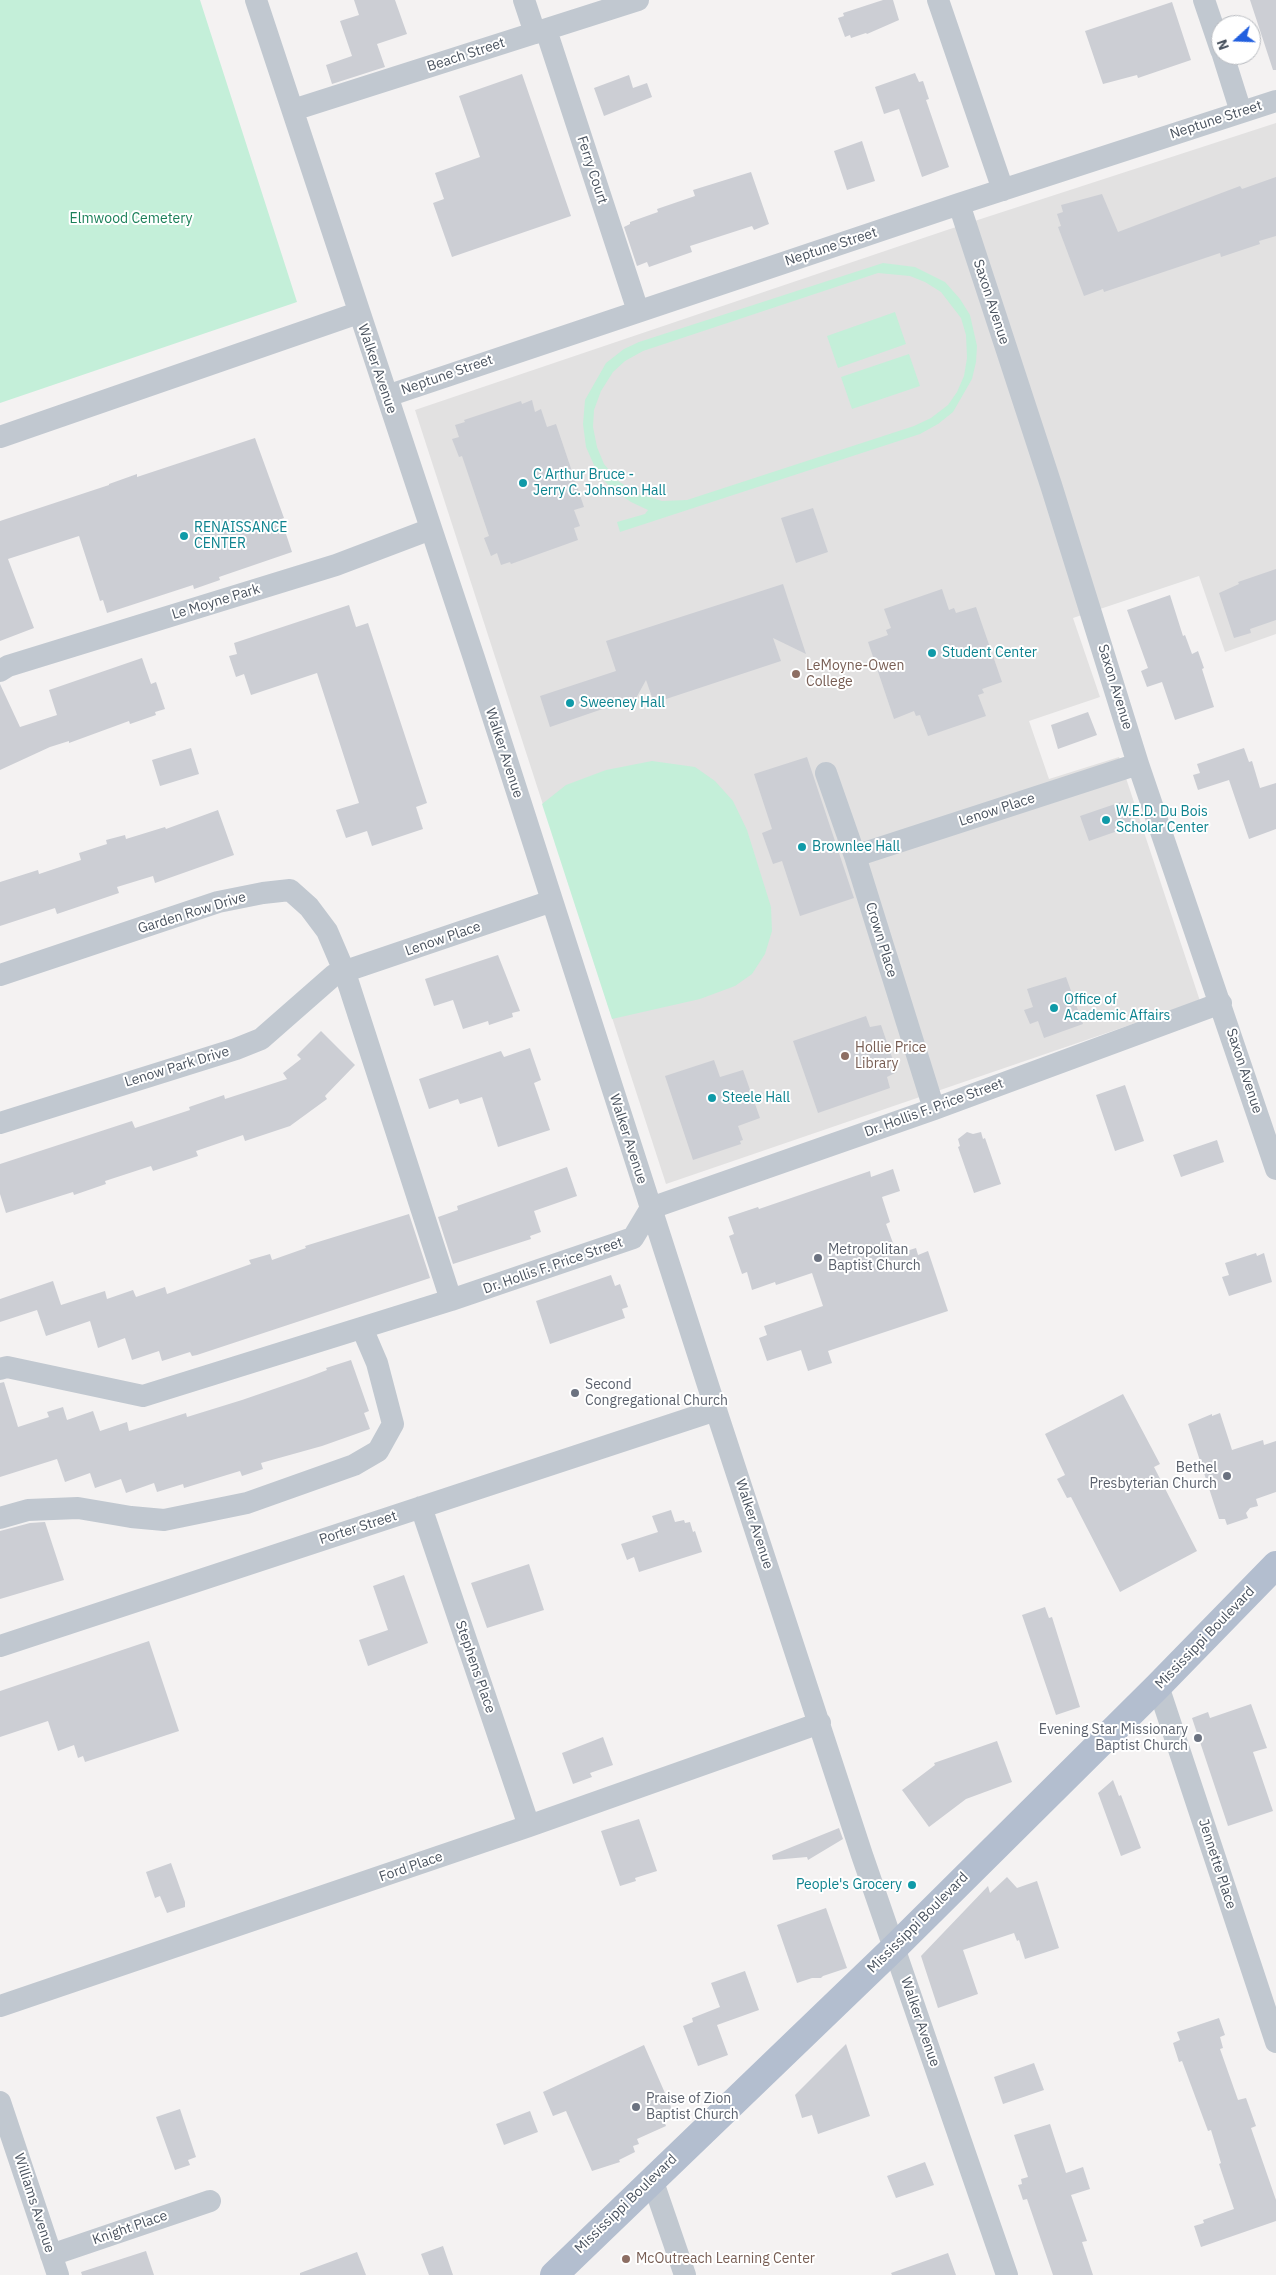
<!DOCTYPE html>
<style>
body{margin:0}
#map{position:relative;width:1276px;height:2275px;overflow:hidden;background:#f4f2f2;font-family:"IBM Plex Sans",sans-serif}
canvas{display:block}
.north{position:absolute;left:1211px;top:15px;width:50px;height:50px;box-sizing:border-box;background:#fff;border:1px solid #b7babf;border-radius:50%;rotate:250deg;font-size:14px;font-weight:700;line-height:20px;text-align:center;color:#4a535f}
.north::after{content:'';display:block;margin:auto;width:18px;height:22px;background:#215fdf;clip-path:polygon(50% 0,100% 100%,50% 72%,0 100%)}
</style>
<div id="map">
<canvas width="1276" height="2275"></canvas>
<div class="north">N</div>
</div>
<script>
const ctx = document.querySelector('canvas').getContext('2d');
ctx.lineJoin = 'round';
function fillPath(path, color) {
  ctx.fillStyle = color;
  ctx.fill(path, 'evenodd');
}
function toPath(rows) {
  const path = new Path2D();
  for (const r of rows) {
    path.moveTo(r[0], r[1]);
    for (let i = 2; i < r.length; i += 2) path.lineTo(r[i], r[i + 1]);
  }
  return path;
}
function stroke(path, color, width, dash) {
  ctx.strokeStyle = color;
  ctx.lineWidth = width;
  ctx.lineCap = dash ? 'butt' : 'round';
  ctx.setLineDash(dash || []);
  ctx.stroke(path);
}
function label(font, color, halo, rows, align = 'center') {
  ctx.font = font + ' "IBM Plex Sans",sans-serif';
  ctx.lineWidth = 4;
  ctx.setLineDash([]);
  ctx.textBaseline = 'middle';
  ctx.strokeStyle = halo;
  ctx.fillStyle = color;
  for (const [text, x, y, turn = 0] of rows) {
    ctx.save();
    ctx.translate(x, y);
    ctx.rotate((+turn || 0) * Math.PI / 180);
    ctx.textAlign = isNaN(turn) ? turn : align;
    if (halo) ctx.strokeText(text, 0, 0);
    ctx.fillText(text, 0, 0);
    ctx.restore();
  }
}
fillPath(toPath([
 [1276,123,1276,634,1225,652,1199,576,1073,618,1100,697,1029,721,1049,779,1119,757,1200,1001,666,1184,415,410,947,230]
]), '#e2e1e1');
fillPath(toPath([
 [0,0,200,0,297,302,0,403],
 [883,263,915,267,945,282,960,299,970,315,977,346,976,362,972,379,953,412,938,424,920,434,620,532,617,522,645,514,648,510,631,502,612,489,598,474,586,447,583,424,585,400,606,363,624,349,639,342],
 [878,273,910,276,925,282,941,292,961,318,966,335,967,358,964,376,957,392,948,405,931,418,914,426,687,500,662,501,639,494,618,481,604,464,597,447,593,427,594,410,601,391,613,372,625,361,643,351],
 [895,312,906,344,838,368,827,336],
 [909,354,920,386,852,409,841,377],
 [652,761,695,767,715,781,733,801,747,830,771,907,772,931,765,954,752,974,735,986,700,999,612,1019,542,804,566,785,606,770]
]), '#c4efd9');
fillPath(toPath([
 [354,0,395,0,407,34,377,44,385,67,332,84,326,65,352,56,340,21,359,15],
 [883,0,893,0,899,20,867,34,866,33,851,38,850,35,845,37,838,18,844,16,843,13],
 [1250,0,1276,0,1276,70,1273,70],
 [1172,2,1191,60,1138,78,1137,75,1103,84,1085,31],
 [915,73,919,82,923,81,929,99,926,100,949,167,922,177,899,109,884,114,875,87],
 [522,74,571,216,452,257,433,203,444,199,435,173,480,157,459,96],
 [629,75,633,88,647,83,652,97,604,116,594,88],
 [862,141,875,181,847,190,834,151],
 [751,172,769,224,754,230,752,226,690,246,692,252,649,267,647,262,637,266,624,227,630,224,630,222,658,212,657,209,695,196,693,190],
 [1276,177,1276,236,1259,241,1260,244,1221,257,1220,253,1104,292,1103,289,1084,296,1058,227,1061,226,1057,214,1063,212,1061,205,1102,194,1118,232,1240,186,1242,189],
 [532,400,535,412,541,409,547,427,556,424,584,507,574,510,580,526,574,528,578,540,511,564,510,562,501,565,497,553,491,556,484,538,489,536,462,456,459,457,452,439,459,437,455,425,465,422,464,420,521,401,522,404],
 [255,438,284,518,281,519,292,552,219,577,220,580,194,589,193,585,107,613,103,600,100,601,79,536,8,559,34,628,0,641,0,521,109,485,109,484,137,474,137,477],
 [813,508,828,552,796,563,781,518],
 [1276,569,1276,620,1250,629,1251,633,1234,638,1219,593,1239,584,1238,582],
 [783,584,806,654,773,638,781,661,654,703,646,680,629,711,626,701,550,727,540,696,616,671,606,641],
 [942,589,949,610,954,608,956,613,976,607,1002,682,982,689,984,693,978,695,986,716,928,736,920,715,916,716,914,711,894,719,868,642,888,635,886,630,891,628,884,609],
 [1170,595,1183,636,1185,635,1192,654,1198,651,1204,668,1202,669,1214,707,1175,720,1162,682,1147,687,1141,671,1148,668,1127,610],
 [349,605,356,627,368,623,427,803,416,807,423,829,372,846,367,831,346,838,336,810,359,803,317,673,251,695,244,674,236,677,229,656,237,654,234,643],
 [142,658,151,684,156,682,165,709,155,712,156,715,130,724,129,721,69,743,69,741,50,747,0,770,0,684,20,727,57,715,49,690],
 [1088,712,1097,735,1058,749,1051,725],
 [191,748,199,774,160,786,152,760],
 [1244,748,1249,762,1252,761,1260,788,1276,783,1276,829,1249,839,1229,780,1198,790,1193,775,1200,773,1197,764],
 [807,757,854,898,800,916,782,861,773,864,762,833,772,829,754,774],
 [1121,802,1122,805,1126,803,1133,824,1128,825,1129,827,1089,841,1080,816],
 [218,810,234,855,155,883,153,876,117,887,119,893,57,914,55,908,0,926,0,882,38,870,39,874,81,860,79,853,107,844,106,840,125,835,126,839,165,827,166,829],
 [498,955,520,1011,512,1013,513,1017,489,1025,488,1021,463,1029,453,1000,434,1006,425,979],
 [1066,977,1083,1024,1044,1038,1038,1021,1030,1024,1024,1010,1033,1007,1027,989],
 [866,1016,870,1027,881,1025,897,1072,887,1077,890,1088,818,1113,793,1041],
 [321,1031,355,1065,325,1096,327,1099,290,1126,245,1141,243,1135,196,1151,198,1156,153,1171,151,1166,105,1181,106,1184,74,1195,73,1192,6,1213,0,1194,0,1164,132,1121,135,1128,190,1110,189,1107,224,1095,225,1099,287,1079,283,1073,301,1059,297,1055],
 [530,1048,541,1080,534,1083,550,1130,498,1147,482,1097,460,1104,458,1099,429,1109,419,1079,501,1051,504,1057],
 [714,1060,720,1077,743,1070,760,1118,738,1126,743,1140,740,1141,741,1144,693,1160,665,1076],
 [1125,1085,1144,1141,1115,1151,1096,1095],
 [967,1132,973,1134,981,1132,983,1139,985,1138,1001,1184,974,1193,958,1147,960,1146,958,1139],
 [1217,1140,1224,1162,1181,1177,1173,1155],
 [567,1167,577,1196,534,1211,541,1232,530,1236,531,1239,453,1264,438,1217,458,1210,457,1206],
 [893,1169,900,1191,882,1197,890,1222,886,1224,897,1254,916,1248,918,1255,928,1251,948,1311,828,1351,832,1363,808,1371,801,1350,767,1361,759,1338,767,1335,764,1326,823,1306,812,1273,776,1285,775,1282,752,1290,747,1272,742,1274,729,1236,734,1234,728,1217,758,1207,759,1209,870,1171,871,1177],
 [409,1214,430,1278,197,1355,192,1356,190,1352,162,1361,159,1351,132,1360,125,1338,98,1348,90,1321,46,1336,37,1310,0,1322,0,1299,53,1281,61,1305,105,1291,107,1299,133,1290,136,1297,165,1287,167,1294,251,1264,249,1260,270,1254,272,1260,306,1248,305,1246],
 [1256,1253,1257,1256,1264,1253,1272,1282,1229,1296,1222,1277,1229,1275,1225,1263],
 [611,1275,615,1286,620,1284,628,1307,622,1309,625,1318,550,1344,536,1301],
 [351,1360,369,1411,364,1413,370,1429,322,1446,261,1463,263,1469,242,1476,240,1471,184,1488,183,1484,157,1492,154,1483,126,1493,121,1479,95,1488,90,1473,65,1482,57,1459,0,1477,0,1383,4,1382,18,1427,49,1417,47,1412,63,1407,67,1420,93,1411,100,1431,127,1422,129,1431,186,1413,187,1417,242,1400,306,1378,327,1370,326,1368],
 [1123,1394,1160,1464,1154,1467,1197,1551,1120,1592,1071,1497,1067,1498,1057,1479,1065,1475,1045,1434],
 [1220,1413,1232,1450,1263,1440,1264,1445,1276,1441,1276,1492,1256,1499,1258,1506,1250,1508,1246,1513,1248,1518,1227,1525,1225,1519,1219,1519,1188,1424,1212,1414,1212,1416],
 [671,1510,675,1522,684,1520,685,1523,690,1522,693,1532,695,1531,702,1552,639,1572,634,1557,627,1560,621,1544,658,1532,652,1516],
 [45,1522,64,1580,0,1599,0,1531,30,1523],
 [529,1564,544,1610,487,1628,471,1583],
 [404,1575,428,1643,368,1666,359,1640,388,1630,373,1586],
 [1045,1607,1049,1618,1052,1617,1080,1707,1056,1715,1022,1615],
 [149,1641,179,1731,85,1762,83,1756,78,1758,74,1745,58,1751,48,1721,0,1737,0,1691],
 [1251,1704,1267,1748,1253,1752,1273,1811,1228,1826,1192,1718,1208,1712,1210,1718],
 [603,1737,613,1765,590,1773,592,1777,573,1784,562,1753],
 [997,1741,1012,1782,966,1799,929,1827,902,1790,935,1765,934,1763],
 [1113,1780,1119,1796,1121,1795,1141,1848,1121,1856,1098,1793],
 [639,1819,657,1871,635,1878,636,1881,620,1886,601,1831],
 [839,1828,843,1839,808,1860,807,1857,773,1860,772,1855],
 [171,1863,185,1902,185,1907,167,1913,160,1896,155,1898,146,1872],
 [1007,1877,1017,1888,1037,1881,1059,1948,1025,1959,1019,1940,1017,1941,1014,1933,963,1950,978,1994,938,2008,921,1956,988,1886,990,1893],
 [826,1908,847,1968,823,1976,821,1978,812,1978,797,1983,777,1925],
 [745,1971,759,2010,717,2025,728,2055,698,2066,683,2026,693,2022,692,2018,720,2007,711,1983],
 [1219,2018,1225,2035,1220,2037,1223,2048,1220,2049,1238,2100,1246,2098,1256,2126,1251,2128,1276,2200,1276,2221,1201,2247,1194,2226,1204,2223,1203,2220,1234,2209,1219,2164,1221,2163,1211,2130,1208,2131,1182,2061,1179,2062,1173,2043,1180,2040,1177,2032],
 [846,2044,870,2116,818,2134,812,2115,802,2118,795,2095],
 [644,2045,675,2116,664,2121,666,2126,637,2139,639,2144,633,2146,635,2152,619,2160,620,2162,592,2171,566,2111,553,2116,543,2092],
 [1034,2063,1044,2090,1003,2104,994,2077],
 [180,2109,196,2157,188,2160,190,2165,175,2170,156,2117],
 [530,2111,538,2132,504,2145,496,2124],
 [1050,2124,1066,2173,1083,2167,1090,2189,1071,2195,1087,2241,1082,2242,1093,2275,1053,2275,1027,2199,1023,2200,1018,2185,1022,2184,1021,2179,1028,2177,1014,2135],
 [925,2162,934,2185,896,2198,887,2176],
 [443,2246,453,2275,429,2275,421,2254],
 [146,2251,154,2275,82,2275,81,2272],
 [357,2252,366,2275,300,2275,300,2273],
 [948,2253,956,2275,892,2275,891,2273]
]), '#ccced4');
stroke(toPath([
 [256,0,474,658,716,1410,862,1855,1007,2275],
 [524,0,535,33],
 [938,0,1003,190],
 [1204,0,1221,50],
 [546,30,638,311],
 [1223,55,1241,112],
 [293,110,638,0],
 [959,204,1051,485,1138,764,1276,1169],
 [387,396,959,204,1276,101],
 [0,437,358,313],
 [0,671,8,666,336,565,431,529],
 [826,773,855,856,934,1109],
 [855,856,1138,764],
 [0,975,218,902,263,893,290,890,309,907,327,931,345,973,451,1300],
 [0,1123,236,1049,261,1039,334,975,552,901],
 [0,1369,7,1367,143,1396,451,1300,633,1238,651,1208,934,1109,1221,1003],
 [421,1507,529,1826],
 [0,1518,28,1510,78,1508,131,1517,164,1520,247,1503,354,1465,378,1451,393,1424,377,1363,362,1328],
 [0,1646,716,1410],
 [1158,1686,1276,2042],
 [0,2006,529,1826,820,1723],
 [0,2102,58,2275],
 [652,2179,685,2275],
 [51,2255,210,2201]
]), '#c1c8d0', 22);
stroke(toPath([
 [554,2275,895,1947,1158,1686,1276,1565]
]), '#b3becf', 28);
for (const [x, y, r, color] of [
 [523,483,5,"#0f9aa8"],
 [184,536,5,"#0f9aa8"],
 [932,653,5,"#0f9aa8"],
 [796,674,5,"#8d6e63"],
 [570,703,5,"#0f9aa8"],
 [1106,820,5,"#0f9aa8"],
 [802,847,5,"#0f9aa8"],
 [1054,1008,5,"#0f9aa8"],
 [845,1056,5,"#8d6e63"],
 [712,1098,5,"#0f9aa8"],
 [818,1258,5,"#6b7280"],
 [575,1393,5,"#6b7280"],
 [1227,1476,5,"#6b7280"],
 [1198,1738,5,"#6b7280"],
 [912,1885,5,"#0f9aa8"],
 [636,2107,5,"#6b7280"],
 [626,2259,5,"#8d6e63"]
]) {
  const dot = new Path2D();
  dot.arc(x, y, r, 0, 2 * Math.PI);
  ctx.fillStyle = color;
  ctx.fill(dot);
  stroke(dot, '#fff', 2);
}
label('14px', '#4a535f', '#fff', [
 ["Beach Street",466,55,-18],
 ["Neptune Street",1216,120,-18],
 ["Ferry Court",592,170,72],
 ["Neptune Street",831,247,-18],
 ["Saxon Avenue",991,302,72],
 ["Walker Avenue",377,369,71],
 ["Neptune Street",447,375,-19],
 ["Le Moyne Park",216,602,-17],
 ["Saxon Avenue",1115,687,73],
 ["Walker Avenue",504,753,72],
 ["Lenow Place",997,810,-18],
 ["Garden Row Drive",192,913,-17],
 ["Lenow Place",443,939,-19],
 ["Crown Place",881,940,73],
 ["Lenow Park Drive",177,1067,-17],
 ["Saxon Avenue",1244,1071,72],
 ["Dr. Hollis F. Price Street",934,1108,-20],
 ["Walker Avenue",628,1139,72],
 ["Dr. Hollis F. Price Street",553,1266,-19],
 ["Walker Avenue",754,1524,72],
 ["Porter Street",358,1528,-18],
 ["Mississippi Boulevard",1205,1638,-46],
 ["Stephens Place",475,1667,71],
 ["Jennette Place",1217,1864,72],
 ["Ford Place",411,1867,-19],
 ["Mississippi Boulevard",918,1923,-45],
 ["Walker Avenue",920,2022,71],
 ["Williams Avenue",34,2203,72],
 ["Mississippi Boulevard",626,2204,-44],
 ["Knight Place",130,2228,-19]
]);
label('14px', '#1b8059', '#fff', [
 ["Elmwood Cemetery",131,219]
]);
label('14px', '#0d838f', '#fff', [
 ["C Arthur Bruce -",533,475],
 ["Jerry C. Johnson Hall",533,491],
 ["RENAISSANCE",194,528],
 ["CENTER",194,544],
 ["Student Center",942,653],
 ["Sweeney Hall",580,703],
 ["W.E.D. Du Bois",1116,812],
 ["Scholar Center",1116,828],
 ["Brownlee Hall",812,847],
 ["Office of",1064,1000],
 ["Academic Affairs",1064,1016],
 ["Steele Hall",722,1098],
 ["People's Grocery",902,1885,"right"]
], 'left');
label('14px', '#785e54', '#fff', [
 ["LeMoyne-Owen",806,666],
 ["College",806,682],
 ["Hollie Price",855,1048],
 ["Library",855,1064],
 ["McOutreach Learning Center",636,2259]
], 'left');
label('14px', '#5b616d', '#fff', [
 ["Metropolitan",828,1250],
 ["Baptist Church",828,1266],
 ["Second",585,1385],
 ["Congregational Church",585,1401],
 ["Bethel",1217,1468,"right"],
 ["Presbyterian Church",1217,1484,"right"],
 ["Evening Star Missionary",1188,1730,"right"],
 ["Baptist Church",1188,1746,"right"],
 ["Praise of Zion",646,2099],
 ["Baptist Church",646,2115]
], 'left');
</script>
